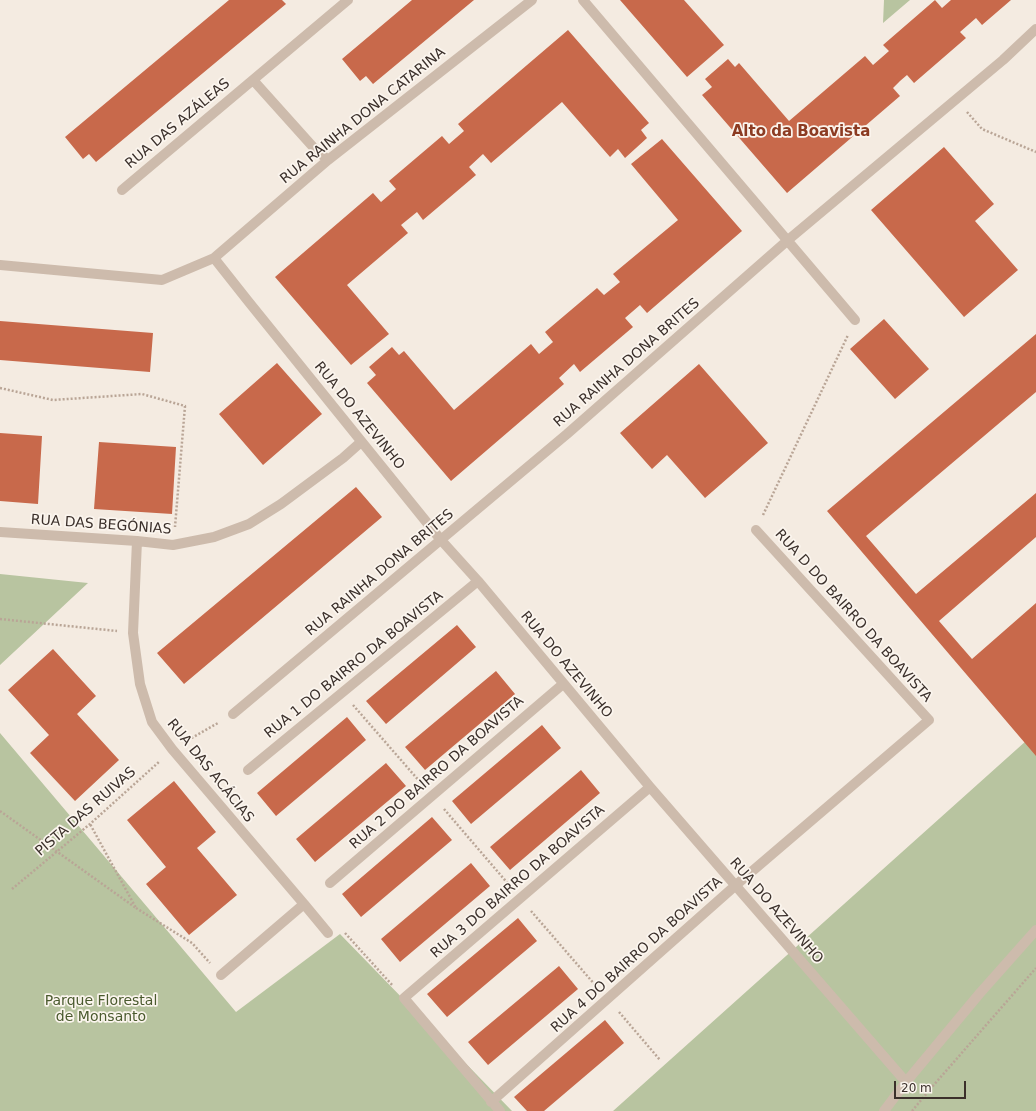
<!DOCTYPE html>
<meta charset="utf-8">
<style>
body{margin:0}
#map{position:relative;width:1036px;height:1111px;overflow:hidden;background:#f4ebe1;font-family:"DejaVu Sans",sans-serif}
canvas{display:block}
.scale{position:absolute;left:894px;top:1081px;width:72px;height:18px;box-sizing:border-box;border:2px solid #3b302b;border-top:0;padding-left:5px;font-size:12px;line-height:14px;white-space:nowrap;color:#3b302b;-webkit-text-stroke:3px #fbf5ee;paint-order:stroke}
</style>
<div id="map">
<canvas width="1036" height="1111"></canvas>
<div class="scale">20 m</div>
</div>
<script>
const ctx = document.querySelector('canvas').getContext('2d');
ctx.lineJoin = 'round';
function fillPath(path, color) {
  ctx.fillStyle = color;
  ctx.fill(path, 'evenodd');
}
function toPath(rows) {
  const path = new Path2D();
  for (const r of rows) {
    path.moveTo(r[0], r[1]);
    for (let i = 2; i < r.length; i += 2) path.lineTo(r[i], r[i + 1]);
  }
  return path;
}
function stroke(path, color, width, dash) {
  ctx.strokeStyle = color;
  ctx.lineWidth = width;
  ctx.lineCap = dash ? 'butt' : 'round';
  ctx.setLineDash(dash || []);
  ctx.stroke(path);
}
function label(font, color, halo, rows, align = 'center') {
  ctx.font = font + ' "DejaVu Sans",sans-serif';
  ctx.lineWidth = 3.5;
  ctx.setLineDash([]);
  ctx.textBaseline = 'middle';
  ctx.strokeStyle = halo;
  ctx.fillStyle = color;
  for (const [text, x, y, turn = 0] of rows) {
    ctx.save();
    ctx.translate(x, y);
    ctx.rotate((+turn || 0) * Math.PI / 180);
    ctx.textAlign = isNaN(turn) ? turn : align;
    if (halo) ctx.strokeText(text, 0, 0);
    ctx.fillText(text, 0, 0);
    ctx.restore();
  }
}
fillPath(toPath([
 [884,0,910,0,883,23],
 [0,574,88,583,0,665],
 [1036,732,1036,1111,613,1111],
 [0,733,236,1012,340,934,512,1111,0,1111]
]), '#b8c4a0');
fillPath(toPath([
 [229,0,282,0,286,4,96,162,89,154,83,159,65,137],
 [412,0,474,0,373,84,366,76,360,81,342,59],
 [620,0,684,0,724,45,687,77],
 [935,0,942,8,951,0,1011,0,982,25,976,18,960,32,966,38,914,83,907,75,900,81,893,88,900,96,787,193,702,95,712,87,705,79,728,59,735,67,739,63,789,121,865,56,873,65,889,51,883,45],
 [568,30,649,123,641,130,647,138,625,158,618,149,610,157,562,102,491,163,483,154,469,167,476,175,423,220,417,212,401,225,408,233,347,285,389,334,351,365,275,277,373,193,381,202,388,196,396,189,389,181,442,136,449,144,464,131,458,124],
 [662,139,742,231,647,313,640,305,625,318,633,327,580,372,574,364,559,378,564,384,451,481,367,383,376,375,369,367,392,347,399,355,404,351,454,410,531,344,539,354,553,342,545,332,597,288,604,295,620,282,613,274,678,220,631,164],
 [944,147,994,204,975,221,1018,270,964,317,871,210],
 [884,319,929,369,895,399,850,349],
 [0,321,153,333,150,372,0,360],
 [1036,334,1036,392,866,536,916,594,1036,493,1036,537,939,621,972,659,1036,603,1036,756,827,511],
 [277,363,322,414,263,465,219,414],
 [699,364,768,443,705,498,667,455,652,469,620,433],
 [0,433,42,436,38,504,0,501],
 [99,442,176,447,172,514,94,509],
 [356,487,382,517,184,684,157,653],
 [457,625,476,647,386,724,366,701],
 [53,649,96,696,77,714,119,760,75,801,30,753,49,735,8,690],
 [496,671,515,694,425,770,405,747],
 [347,717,366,740,276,816,257,793],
 [542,725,561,748,471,824,452,801],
 [386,763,406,786,315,862,296,839],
 [581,770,600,793,510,870,490,847],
 [174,781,216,832,197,848,237,895,189,935,146,884,166,867,127,820],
 [432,817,452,840,361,917,342,894],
 [471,863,490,886,400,962,381,939],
 [518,918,537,941,447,1017,427,994],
 [559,966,578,989,488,1065,468,1042],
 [605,1020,624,1043,544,1111,527,1111,514,1097]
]), '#c8694b');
stroke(toPath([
 [967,112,982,129,1036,152],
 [0,388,53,400,142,394,185,406,175,527],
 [763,515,848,335],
 [0,619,117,631],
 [353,705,421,783],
 [188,740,218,723],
 [444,809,510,886],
 [0,811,136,908,90,824],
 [12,889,90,824,160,761],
 [136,908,192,943,210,963],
 [531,911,596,986],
 [345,933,393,986],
 [619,1012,660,1060],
 [912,1111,932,1087,1036,968]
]), '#b9a596', 2.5, [2, 2]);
stroke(toPath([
 [583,0,855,320],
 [253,80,314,148,328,160],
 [122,190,348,0],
 [214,258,248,301,441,540,478,581,650,787,906,1082],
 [0,265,162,280,214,258,328,160,532,0],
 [0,532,137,541,173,545,214,537,249,524,281,504,343,458,361,442],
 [137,541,133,633,140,684,152,722,172,749,304,904,221,975],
 [233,714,567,434,788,240,1003,60,1036,29],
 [248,770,478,581],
 [330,883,563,684],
 [304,904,328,933],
 [491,1102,736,885,929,720,756,530],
 [500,1111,404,998,650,787]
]), '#cdbbac', 10);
stroke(toPath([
 [884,1111,906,1082,980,993,1036,930]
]), '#cdbbac', 10);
label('14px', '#3b302b', '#fbf5ee', [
 ["RUA RAINHA DONA CATARINA",363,116,-39],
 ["RUA DAS AZÁLEAS",178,124,-40],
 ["RUA RAINHA DONA BRITES",627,363,-41],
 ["RUA DO AZEVINHO",359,416,51],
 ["RUA DAS BEGÓNIAS",101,525,4],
 ["RUA RAINHA DONA BRITES",380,573,-40],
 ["RUA D DO BAIRRO DA BOAVISTA",853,616,48],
 ["RUA 1 DO BAIRRO DA BOAVISTA",354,665,-39],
 ["RUA DO AZEVINHO",566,665,50],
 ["RUA DAS ACÁCIAS",210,771,51],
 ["RUA 2 DO BAIRRO DA BOAVISTA",437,773,-41],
 ["PISTA DAS RUIVAS",86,812,-41],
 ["RUA 3 DO BAIRRO DA BOAVISTA",518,882,-41],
 ["RUA DO AZEVINHO",776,911,49],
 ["RUA 4 DO BAIRRO DA BOAVISTA",637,955,-42]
]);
label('14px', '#4a5a2e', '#fbf5ee', [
 ["Parque Florestal",101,1001],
 ["de Monsanto",101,1017]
]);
label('bold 15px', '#8c3b22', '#fbf5ee', [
 ["Alto da Boavista",801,132]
]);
</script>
